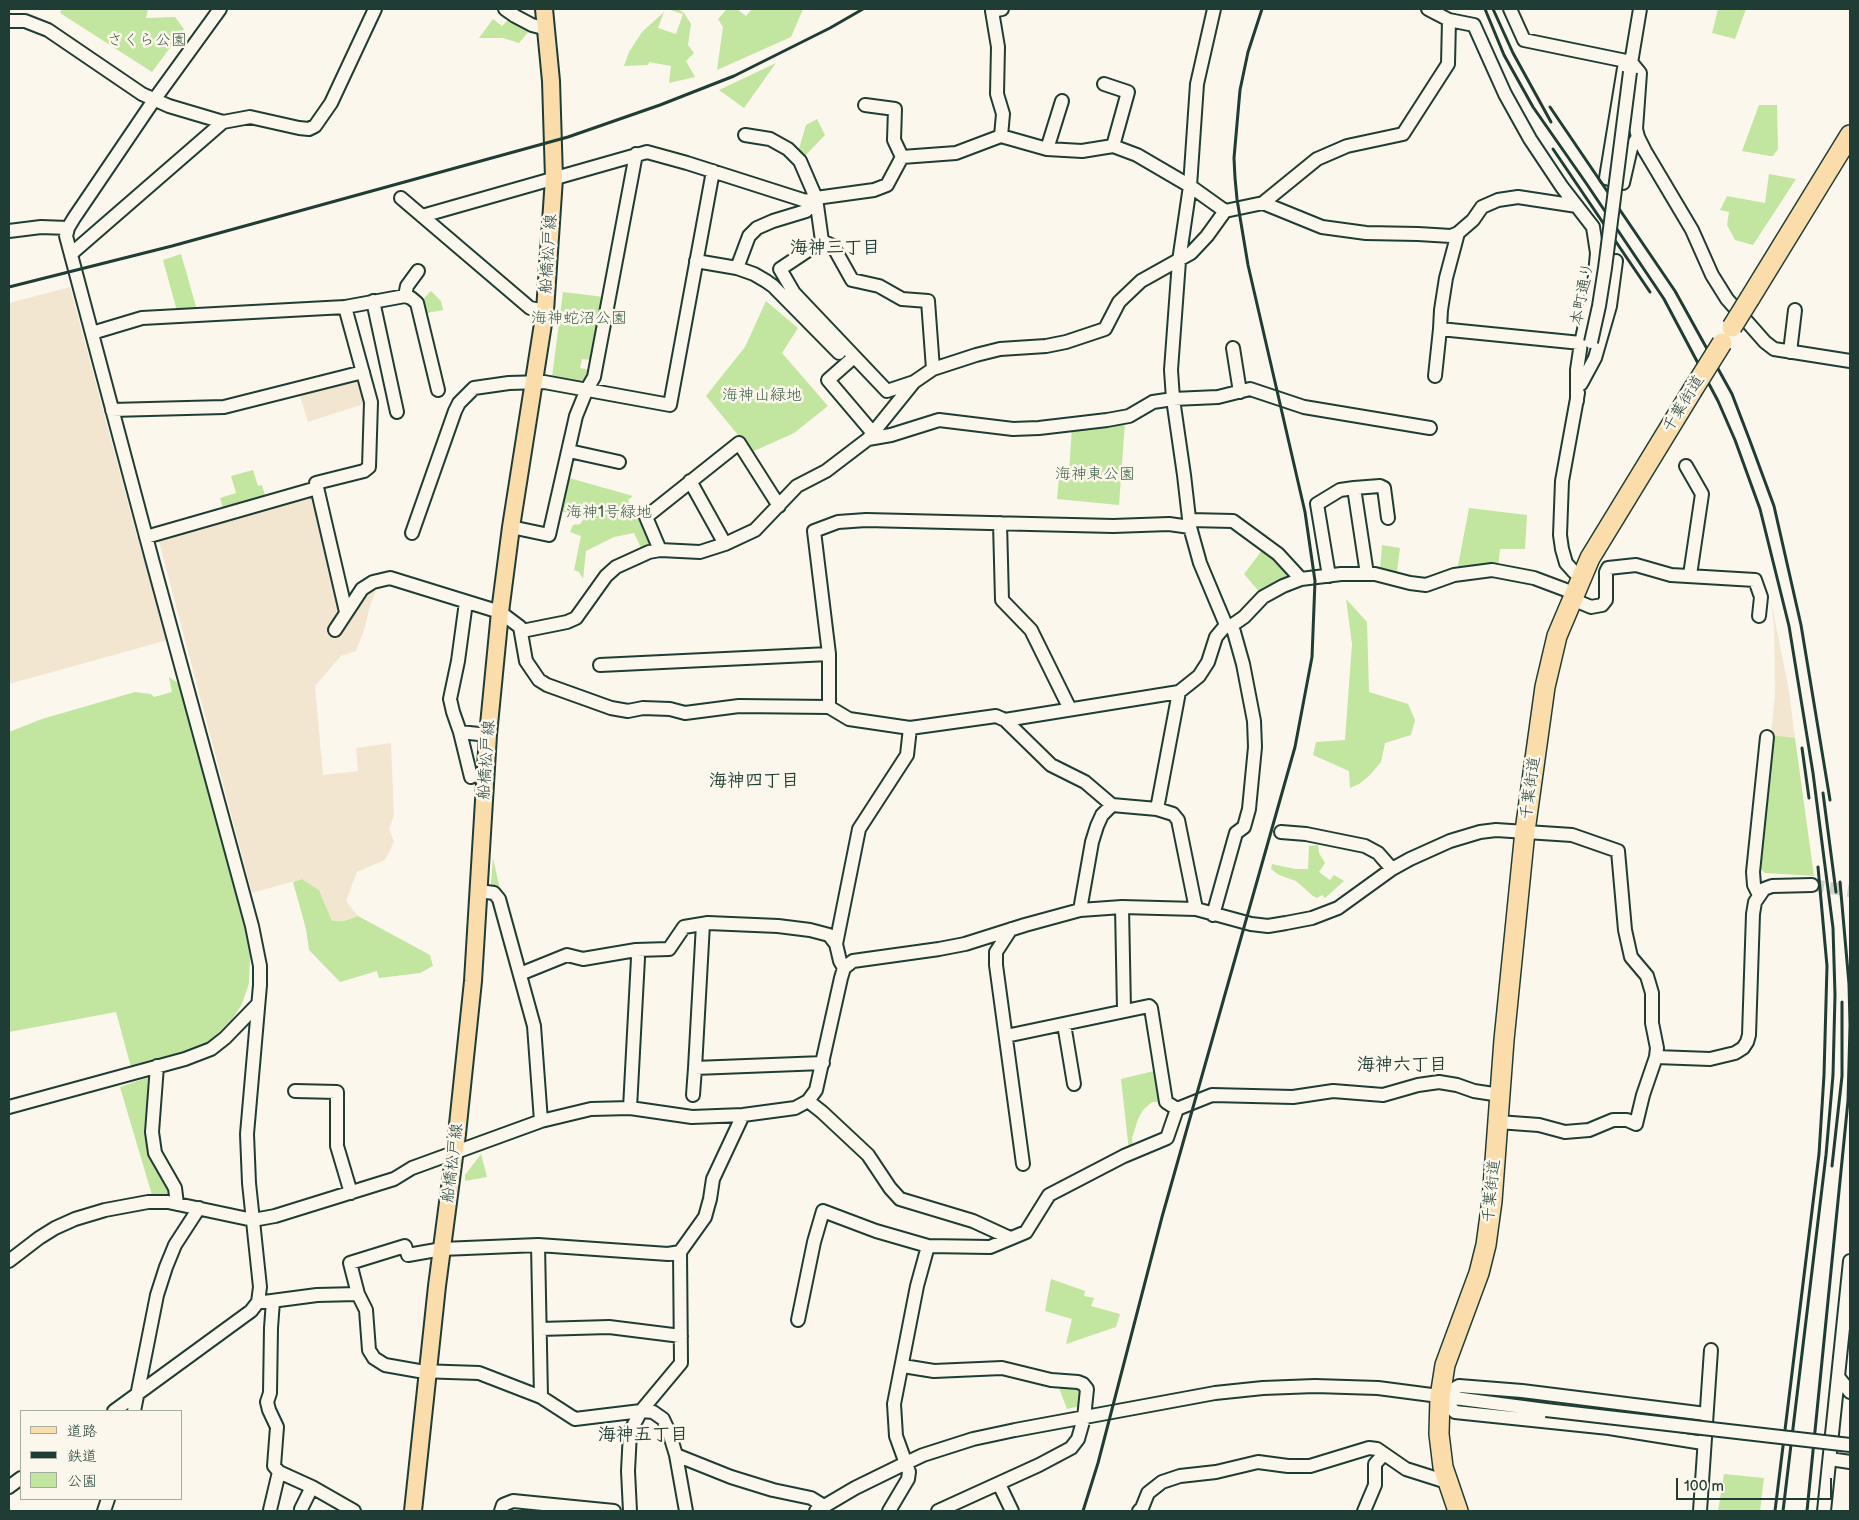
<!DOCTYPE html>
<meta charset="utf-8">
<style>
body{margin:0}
#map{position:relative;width:1859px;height:1520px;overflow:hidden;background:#fbf7ec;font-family:"Balsamiq Sans","Klee One",sans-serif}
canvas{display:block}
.frame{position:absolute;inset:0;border:10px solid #1f3d34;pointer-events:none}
.legend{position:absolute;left:20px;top:1410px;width:162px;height:90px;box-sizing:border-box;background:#fbf7ec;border:1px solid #a3ada2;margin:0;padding:6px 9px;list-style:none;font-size:15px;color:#1f3d34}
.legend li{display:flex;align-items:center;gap:10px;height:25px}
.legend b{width:25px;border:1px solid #a3ada2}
.scale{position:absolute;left:1676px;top:1478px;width:156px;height:22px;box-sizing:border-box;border:2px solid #1f3d34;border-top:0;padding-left:6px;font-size:15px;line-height:18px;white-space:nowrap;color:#1f3d34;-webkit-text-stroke:4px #fbf7ec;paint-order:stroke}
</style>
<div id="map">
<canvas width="1859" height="1520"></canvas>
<div class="frame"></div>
<ul class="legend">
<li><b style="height:6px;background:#faddab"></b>道路</li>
<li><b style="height:6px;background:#1f3d34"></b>鉄道</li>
<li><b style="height:14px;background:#c2e59f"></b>公園</li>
</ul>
<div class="scale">100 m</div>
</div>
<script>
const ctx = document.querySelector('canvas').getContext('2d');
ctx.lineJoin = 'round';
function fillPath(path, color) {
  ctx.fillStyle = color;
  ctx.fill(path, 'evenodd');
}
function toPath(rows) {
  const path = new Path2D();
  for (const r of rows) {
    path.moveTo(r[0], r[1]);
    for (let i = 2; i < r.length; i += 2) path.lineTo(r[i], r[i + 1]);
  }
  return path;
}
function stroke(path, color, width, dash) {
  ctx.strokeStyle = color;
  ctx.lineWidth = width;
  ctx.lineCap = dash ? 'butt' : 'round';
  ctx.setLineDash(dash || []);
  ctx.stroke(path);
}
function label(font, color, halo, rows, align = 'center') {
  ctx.font = font + ' "Balsamiq Sans","Klee One",sans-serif';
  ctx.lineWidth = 5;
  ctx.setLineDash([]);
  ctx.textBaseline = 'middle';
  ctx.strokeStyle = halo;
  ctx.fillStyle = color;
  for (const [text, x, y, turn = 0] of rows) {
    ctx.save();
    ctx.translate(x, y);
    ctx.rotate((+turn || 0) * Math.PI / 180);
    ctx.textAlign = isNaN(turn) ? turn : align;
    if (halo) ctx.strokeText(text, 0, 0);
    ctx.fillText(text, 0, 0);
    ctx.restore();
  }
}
fillPath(toPath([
 [70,287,138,540,168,640,9,684,9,303],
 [353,379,362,384,367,403,308,422,299,393],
 [311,493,317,498,339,602,339,618,333,628,342,634,373,587,378,585,370,606,364,630,356,651,341,656,315,686,323,775,358,771,356,748,391,743,394,816,389,829,394,842,385,860,357,872,346,901,358,916,344,921,332,921,319,890,302,879,252,893,158,538],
 [1771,601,1789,691,1795,738,1771,735,1775,694,1774,628]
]), '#f3e6d1');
fillPath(toPath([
 [62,9,148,9,146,18,175,17,184,29,152,72,60,13],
 [667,9,678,9,684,13,691,24,688,45,694,53,686,61,695,77,669,83,671,66,649,62,648,65,624,66,629,52,642,32,664,12,658,28,676,34,683,14],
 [727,9,737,9,746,16,752,9,803,9,791,37,717,70,723,27,718,19],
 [1718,9,1746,9,1735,39,1712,33],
 [510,18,530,30,519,43,503,38,479,38,493,19,502,26],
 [776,63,744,108,719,90],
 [1759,105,1777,105,1778,149,1773,156,1770,156,1742,151],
 [817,119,825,135,803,158,798,152,806,125],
 [1769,174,1796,179,1753,245,1735,240,1727,225,1729,212,1720,210,1727,196,1765,203],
 [181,254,197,310,177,311,163,260],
 [431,291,441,301,443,310,427,313,421,301],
 [563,292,604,297,592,360,582,359,580,368,590,370,588,379,584,384,552,377],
 [766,301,798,328,782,353,828,406,794,433,752,452,706,396,745,347],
 [1125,422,1119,505,1057,499,1059,476,1069,473,1072,426,1107,427],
 [253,470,258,486,262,485,266,499,224,511,220,498,236,493,231,476],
 [569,478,633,496,628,500,650,541,646,549,643,552,634,533,614,537,586,551,583,579,579,572,574,570,581,536,570,532,573,525,580,524,586,516,560,511],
 [1469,508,1527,515,1525,549,1500,549,1498,568,1457,571],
 [1382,545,1400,548,1397,572,1380,570],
 [1263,549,1296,577,1262,595,1244,574],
 [1346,599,1367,622,1369,692,1408,704,1415,720,1411,735,1385,743,1381,762,1369,776,1359,784,1350,788,1349,771,1313,755,1316,742,1345,740,1352,644],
 [169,677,179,684,245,926,250,955,249,983,242,1004,233,1018,211,1040,200,1048,183,1054,131,1067,116,1012,9,1032,9,732,42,719,135,692,151,694,154,697,172,692],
 [1771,735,1795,738,1814,876,1765,873,1758,866],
 [1318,845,1319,853,1325,863,1319,872,1330,880,1334,875,1344,881,1325,898,1322,895,1317,898,1313,896,1296,881,1279,875,1271,869,1272,864,1295,869,1308,869,1309,846],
 [493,858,500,890,491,885],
 [302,879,319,890,332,921,344,921,358,916,430,955,433,966,420,973,379,978,377,971,340,982,309,950,306,929,293,882],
 [1158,1070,1163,1102,1152,1102,1143,1110,1138,1119,1132,1138,1133,1150,1129,1151,1121,1079],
 [152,1076,149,1134,171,1190,169,1195,152,1195,120,1087],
 [481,1154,487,1177,465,1181,465,1175],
 [1051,1279,1085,1291,1084,1296,1094,1298,1091,1306,1120,1314,1116,1327,1066,1344,1072,1319,1045,1311],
 [1059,1388,1076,1388,1080,1392,1080,1406,1067,1409],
 [1724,1474,1764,1478,1760,1511,1718,1511]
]), '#c2e59f');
stroke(toPath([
 [1812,885,1850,891]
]), '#cfd2c7', 12, [12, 6]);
const minor = toPath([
 [505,9,515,16,532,25,547,29],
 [1428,9,1449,20,1474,25,1505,94,1530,139,1562,187,1593,227,1597,253,1594,285,1581,343,1577,370,1577,401],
 [1510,9,1524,40,1631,62,1640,73,1636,129,1638,137,1645,151,1692,230,1712,275,1727,299,1765,342,1774,349,1850,361],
 [9,21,25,21,48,30,142,94,169,106,223,122],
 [1631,62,1624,68,1606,178,1623,183,1631,148,1638,137],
 [1630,69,1640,9],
 [1104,84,1128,92,1113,146],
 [865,105,895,109,894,140,902,157],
 [745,135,770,139,788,149,800,161,816,198,822,241,833,246,852,280,879,286,902,299,928,301,933,369],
 [1001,136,1003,114,997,94,998,47,992,11,1002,9],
 [1047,149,1062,101],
 [401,198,530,308,545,311],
 [1263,203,1317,159,1347,146,1403,134,1448,64,1449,20],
 [422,216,647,152,687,163,806,201,816,198,874,190,887,185,902,157,956,153,1001,136,1047,149,1082,151,1113,146,1137,155,1190,186,1225,211],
 [9,231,41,227,68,228],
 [1458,233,1446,278,1441,310,1440,329,1581,343],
 [822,241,780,269,794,293,887,391,914,382,933,369,976,355,1000,349,1046,346,1066,342,1105,329,1119,302,1141,281,1191,253,1207,236,1225,211,1263,203,1322,227,1366,233,1418,234,1451,236,1458,233,1473,220,1482,207,1498,200,1518,197,1577,206],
 [71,254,223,122,250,117,299,128,309,129,315,126,331,103,375,9],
 [696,261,737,268,754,274,766,281,773,286,839,353],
 [737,268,749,236,757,228,773,221,806,211,816,198],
 [405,296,407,286,418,271],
 [373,301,397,412],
 [345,307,405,296,411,298,417,303,438,390],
 [92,333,142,318,345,307,371,402,369,467,364,471,316,483,346,612],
 [1233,348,1240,392],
 [1790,352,1795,310],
 [854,357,828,380,873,433],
 [1435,376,1440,329],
 [1581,384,1595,358,1610,306,1616,261],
 [1578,393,1562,481,1560,535,1562,549,1566,563,1574,572,1582,576],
 [112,410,224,407,363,372],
 [868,439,891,435,939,420,1013,429,1039,428,1107,420,1129,416,1153,402,1173,399,1218,397,1250,389,1304,407,1430,428],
 [569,451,619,462],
 [1686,466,1702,494,1690,575],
 [690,481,725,544],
 [1354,488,1380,486,1384,488,1388,518],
 [1190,520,1233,521,1278,554,1301,579],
 [1000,523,1002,600,1031,630,1070,709],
 [511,527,549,535,576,416,587,389,594,377,636,154],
 [412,533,455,411,459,403,474,388,509,383,544,382,670,405,713,171],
 [146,537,317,488],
 [660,550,646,517,739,443,779,506],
 [1329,576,1317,504,1340,490,1354,488,1367,574],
 [1572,599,1591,607,1602,605,1606,600,1606,572,1608,568,1636,565,1671,575,1755,580,1761,597,1759,616],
 [466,602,458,661,450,699,453,712,460,732,488,735],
 [1231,626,1244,617,1263,597,1283,586,1301,579,1341,574,1375,574,1410,583,1426,585,1454,575,1492,570,1534,578,1574,593],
 [335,630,362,589,373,582,390,578,500,612,520,627,526,661,539,680,547,685,611,708,628,711,643,708,670,709,685,713,739,706,829,707,849,719,910,728,996,716,1005,720,1179,692,1199,676,1208,662,1216,637,1226,625],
 [522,631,567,622,576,618,606,576,616,567,649,552,660,550,700,552,725,544,755,530,797,486,826,471,868,439,914,382],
 [600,665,829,654],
 [829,707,829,654,814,531,838,522,866,520,1113,526,1169,524,1190,527],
 [1005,720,1051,765,1085,782,1112,805],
 [460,732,471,777],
 [1157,809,1179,692],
 [1281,832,1306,834,1365,846,1378,853,1392,869],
 [479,891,494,893,499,899,534,1026,541,1121],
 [1759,895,1754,885,1753,872,1767,737],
 [1122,907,1124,1010],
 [1080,910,1092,842,1097,826,1102,815,1112,805,1157,809,1173,814,1178,820,1196,909],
 [1213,915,1236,833,1244,827,1249,809,1255,747,1254,721,1243,664,1234,632,1231,626,1226,625,1218,606,1200,563,1190,527,1184,475,1173,399,1171,370,1179,261,1190,186,1197,84,1214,9],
 [703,924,695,1068,823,1063],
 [1011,929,996,952,996,965,1023,1164],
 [836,944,859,829,907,755,910,728],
 [520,974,567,955,583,959,636,950,669,949,684,927,708,923,778,926,810,930,829,935,836,944,840,961,844,968],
 [1064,1024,1074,1084],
 [1006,1036,1149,1006,1151,1008,1166,1102,1177,1109],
 [157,1066,152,1132,155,1153,175,1188,177,1204],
 [295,1091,337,1092,337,1146,351,1193],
 [693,1095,695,1068],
 [808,1101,822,1112,868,1155,890,1188,900,1199,973,1221,1010,1238],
 [9,1107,185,1059,211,1049,225,1038,257,1005],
 [630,1108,638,958,636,950],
 [1498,1122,1539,1125,1565,1132,1589,1130,1613,1120,1627,1120,1636,1124,1643,1095,1656,1057,1710,1059,1735,1053,1743,1048,1747,1042,1749,1035,1753,914,1755,902,1764,889,1772,886,1812,885],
 [538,1245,541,1397],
 [9,1261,39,1238,55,1228,75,1219,105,1210,148,1202,168,1202,253,1220,275,1216,394,1179,412,1168,541,1121,591,1109,630,1108,692,1117,743,1115,795,1108,808,1101,816,1090,841,978,844,968,853,961,939,949,965,944,1025,925,1080,910,1122,907,1196,909,1251,924,1268,926,1286,923,1312,918,1338,908,1392,869,1410,859,1450,841,1480,832,1496,830,1572,835,1618,851,1625,930,1631,957,1647,976,1652,993,1652,1023,1657,1048,1656,1057],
 [358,1294,350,1263,405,1246,408,1255,442,1249,538,1245,668,1254,680,1252],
 [273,1301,271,1328,270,1393,267,1402,269,1410,277,1427,274,1466,279,1472,312,1487,354,1511],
 [258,1302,264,1302,317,1295,358,1294,366,1310,369,1350,374,1358,385,1365,419,1371,479,1373,541,1397,575,1419,641,1411,653,1412,663,1419,669,1432,676,1455,686,1511],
 [798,1320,814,1242,823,1211,876,1231,928,1246,990,1247,1026,1232,1049,1195,1124,1156,1167,1138,1177,1109,1212,1095,1293,1097,1333,1091,1383,1095,1418,1085,1439,1082,1457,1085,1474,1091,1500,1095],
 [540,1329,609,1327,681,1336],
 [903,1366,934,1371,1002,1368,1051,1380,1078,1382,1083,1384,1087,1389,1084,1418,1078,1439,1071,1448,1039,1465,938,1511],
 [1839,1378,1850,1392],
 [1440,1397,1455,1412,1609,1428,1703,1443],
 [1440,1397,1459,1386,1522,1391,1706,1414],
 [114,1411,251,1311,258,1302,260,1287,249,1183,247,1134,260,985,260,966,252,926,152,559,66,236,68,228,74,218,154,100,220,9],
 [134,1411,157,1295,166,1267,175,1245,199,1208],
 [676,1455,731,1477,773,1490,811,1498,824,1506],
 [1830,1459,1850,1462],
 [999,1484,1012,1511],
 [9,1487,21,1478],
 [301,1509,312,1487],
 [270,1510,279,1472],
 [104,1511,108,1499],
 [501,1511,503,1505,513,1501,614,1511],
 [630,1511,628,1471,630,1432,641,1411,681,1363,680,1252,705,1217,710,1199,713,1179,743,1115],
 [816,1511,855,1488,906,1463,923,1455,973,1439,1015,1430,1215,1393,1263,1388,1315,1386,1378,1388,1546,1410],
 [889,1511,908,1479,909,1472,896,1436,894,1404,917,1286,928,1246],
 [1139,1511,1142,1508,1148,1493,1162,1482,1180,1476,1216,1472,1258,1462,1288,1466,1310,1466,1369,1448,1377,1449,1406,1469,1447,1482],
 [1364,1511,1375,1485,1375,1464,1384,1454],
 [1700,1511,1711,1350],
 [1824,1511,1850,1261]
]);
const major = toPath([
 [413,1511,437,1286,457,1134,473,981,488,735,500,612,511,527,545,311,554,178,551,81,544,9]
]);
const highway = toPath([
 [1750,298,1850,135],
 [1458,1511,1443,1467,1439,1434,1440,1397,1445,1365,1479,1273,1486,1245,1492,1201,1504,1040,1525,831,1545,687,1557,636,1590,558,1692,391]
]);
stroke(minor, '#1f3d34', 16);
stroke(major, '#1f3d34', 20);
stroke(highway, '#1f3d34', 22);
stroke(minor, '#fbf7ec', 12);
stroke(major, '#faddab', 16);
stroke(highway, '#faddab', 19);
stroke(toPath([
 [1485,9,1504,55,1533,107,1586,183,1664,299,1718,401,1735,440,1760,509,1789,626,1813,773,1833,928,1835,995,1833,1075,1826,1155,1783,1511],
 [1493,9,1513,53,1551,122],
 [1550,107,1675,291,1732,394,1750,441,1774,506,1801,625,1830,800],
 [1553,149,1650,292],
 [9,287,172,246,568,137,660,105,734,76,830,28,863,9],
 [1802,748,1809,798],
 [1823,793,1836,892],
 [1832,1166,1842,1076,1842,1002],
 [1083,1511,1098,1463,1162,1217,1295,747,1312,657,1315,581,1305,512,1248,265,1237,199,1235,178,1234,158,1240,90,1248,52,1262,9],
 [1775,1511,1819,1154,1824,1075,1827,966,1818,867],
 [1807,1511,1848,1101,1850,1025,1849,984,1840,882]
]), '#1f3d34', 3);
const minorBridge = toPath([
 [1591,342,1599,306,1605,268,1630,72],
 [1546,1410,1850,1445]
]);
const highwayBridge = toPath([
 [1732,327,1750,298],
 [1692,391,1722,343]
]);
stroke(minorBridge, '#1f3d34', 16, []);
stroke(highwayBridge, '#1f3d34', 22, []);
stroke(minorBridge, '#fbf7ec', 12);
stroke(highwayBridge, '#faddab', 19);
label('16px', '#405f49', '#fbf7ec', [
 ["さくら公園",147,41],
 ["海神蛇沼公園",579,319],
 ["海神山緑地",762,396],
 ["海神東公園",1095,475],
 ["海神1号緑地",609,513]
]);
label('16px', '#1f3d34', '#fbf7ec', [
 ["船橋松戸線",549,254,-86],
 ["本町通り",1583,294,-79],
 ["千葉街道",1684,404,-58],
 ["船橋松戸線",487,760,-86],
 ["千葉街道",1531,788,-82],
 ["船橋松戸線",453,1163,-83],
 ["千葉街道",1492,1191,-84]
]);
label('bold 18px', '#1f3d34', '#fbf7ec', [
 ["海神三丁目",835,248],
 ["海神四丁目",754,781],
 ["海神六丁目",1402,1065],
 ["海神五丁目",643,1435]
]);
</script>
